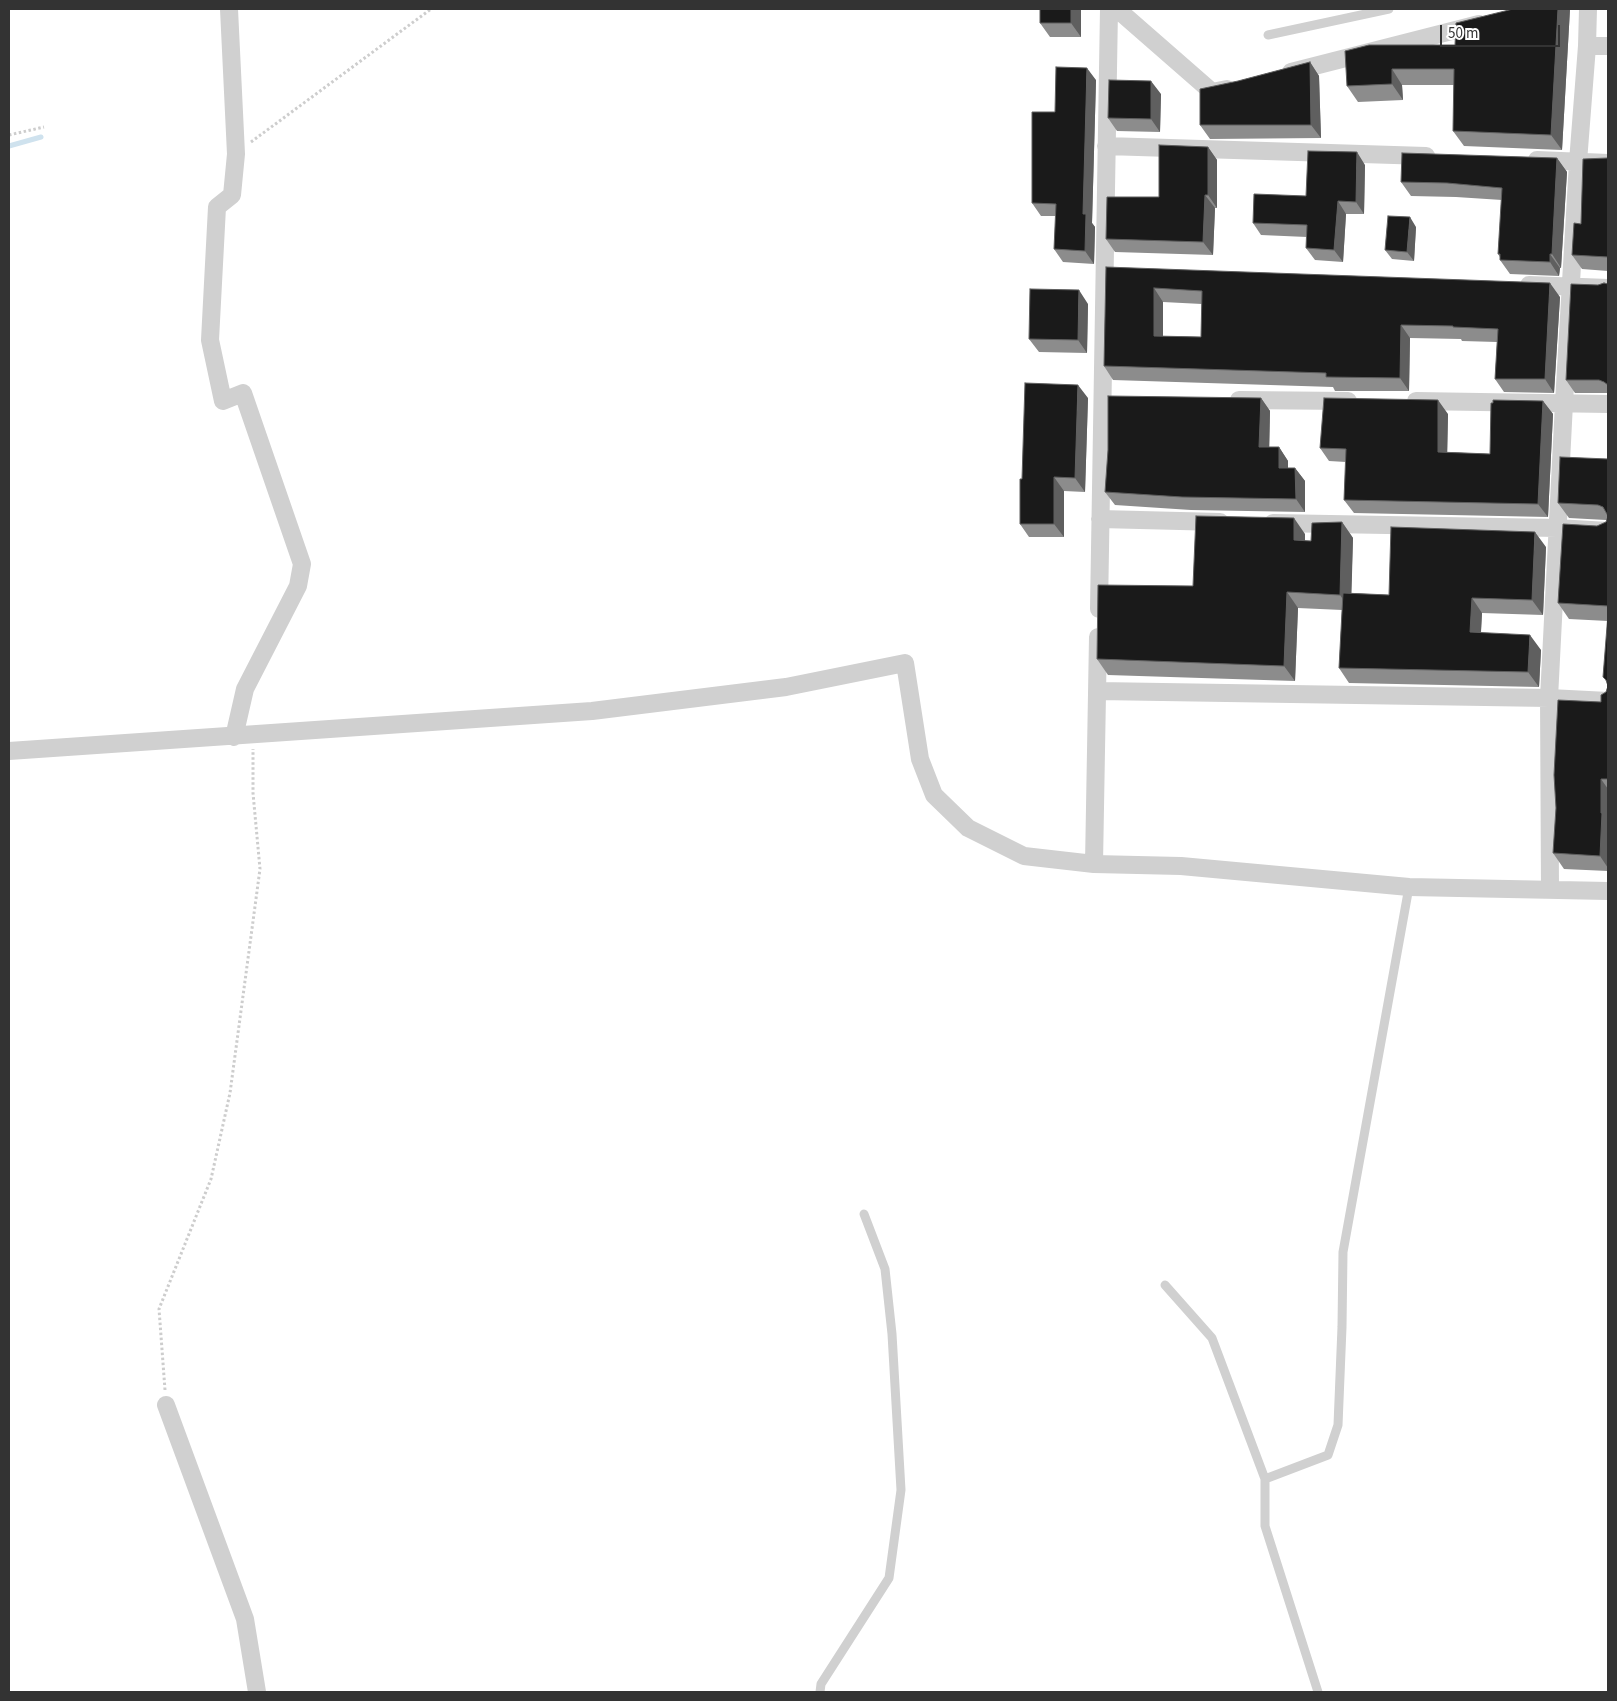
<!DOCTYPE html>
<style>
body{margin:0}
#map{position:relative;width:1617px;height:1701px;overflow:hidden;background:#fff;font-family:"Source Sans 3",sans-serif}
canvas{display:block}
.frame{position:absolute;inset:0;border:10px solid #333;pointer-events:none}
.scale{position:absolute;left:1440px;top:25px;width:120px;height:22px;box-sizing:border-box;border:2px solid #333;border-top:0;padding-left:6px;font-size:15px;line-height:18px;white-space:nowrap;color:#333;-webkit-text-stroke:4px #fff;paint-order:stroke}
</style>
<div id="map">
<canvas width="1617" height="1701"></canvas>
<div class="frame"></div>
<div class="scale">50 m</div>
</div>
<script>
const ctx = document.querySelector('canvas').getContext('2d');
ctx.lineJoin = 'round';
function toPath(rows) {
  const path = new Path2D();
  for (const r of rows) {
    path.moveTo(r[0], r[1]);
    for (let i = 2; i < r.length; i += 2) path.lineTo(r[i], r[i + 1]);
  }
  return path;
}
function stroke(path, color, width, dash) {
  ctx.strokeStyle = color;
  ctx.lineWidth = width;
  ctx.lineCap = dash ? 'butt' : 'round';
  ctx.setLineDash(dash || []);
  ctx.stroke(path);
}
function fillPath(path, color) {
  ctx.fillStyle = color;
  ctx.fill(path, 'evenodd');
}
stroke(toPath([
 [9,146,41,137]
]), '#cfe2ee', 5);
stroke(toPath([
 [9,135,44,127],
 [251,142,431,9],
 [165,1390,159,1309,211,1179,230,1093,260,869,253,793,253,749]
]), '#cdcdcd', 3, [2.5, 2.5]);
stroke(toPath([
 [1268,35,1389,9],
 [1165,1285,1212,1338,1265,1479,1265,1526,1318,1692],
 [1265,1479,1328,1455,1338,1425,1342,1327,1343,1252,1409,887],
 [820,1692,821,1684,889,1578,901,1490,892,1334,885,1269,864,1214]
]), '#d0d0d0', 9);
stroke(toPath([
 [229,9,236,154,232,195,217,207,210,340,223,401,243,393,302,564,298,586,245,689,234,737],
 [1117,9,1212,92,1227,89],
 [1587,46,1608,46],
 [1291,72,1479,24],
 [1106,146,1426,156],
 [1537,160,1608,163],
 [1529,285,1608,288],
 [1239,400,1348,401],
 [1416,401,1608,404],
 [1100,519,1220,522],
 [1273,523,1557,528,1608,531],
 [1099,609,1109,9],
 [1098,691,1549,698,1608,701],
 [9,751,592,711,786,687,905,663,920,759,934,795,968,828,1024,856,1094,864,1181,866,1409,887,1608,891],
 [1094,864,1098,637],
 [1550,889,1549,698,1564,403,1578,162,1587,46,1588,9],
 [166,1405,245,1619,257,1692]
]), '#d0d0d0', 18);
fillPath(toPath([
 [1081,9,1081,37,1050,37,1040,23],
 [1513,9,1570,9,1562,150,1464,146,1453,131,1454,85,1402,85,1403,100,1358,102,1347,86,1455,45],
 [1310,62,1319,76,1321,138,1210,139,1200,125,1238,81],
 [1096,80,1092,223,1095,227,1094,264,1063,262,1054,249,1056,216,1041,216,1032,203,1055,112],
 [1161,94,1160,132,1117,131,1108,118],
 [1208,147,1217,160,1217,208,1215,208,1213,255,1115,252,1106,239,1159,197],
 [1557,158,1567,172,1561,268,1560,268,1559,276,1510,274,1500,260,1500,257,1498,254,1502,200,1456,197,1411,196,1401,182],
 [1608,158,1608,271,1582,269,1572,255],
 [1365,165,1364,214,1346,214,1343,262,1315,260,1306,248,1307,237,1261,235,1253,223,1306,196],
 [1416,227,1414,261,1392,259,1385,250],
 [1106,267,1560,297,1554,393,1504,392,1495,379,1497,342,1462,341,1461,339,1410,338,1409,391,1335,391,1333,387,1113,380,1104,366],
 [1163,302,1202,304,1201,337,1163,336],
 [1608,284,1608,393,1575,393,1566,380,1598,285],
 [1088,304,1087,353,1039,352,1029,339],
 [1088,398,1085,492,1064,491,1064,537,1029,537,1020,524,1022,479],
 [1261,398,1270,411,1269,447,1279,447,1288,461,1288,468,1295,468,1305,481,1305,512,1191,510,1115,505,1105,492],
 [1543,401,1553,414,1548,517,1354,513,1344,500,1346,462,1329,461,1320,448,1448,414,1447,452,1490,454],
 [1608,459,1608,871,1564,869,1553,853,1601,702,1606,692,1608,686,1607,682,1603,677,1608,621,1569,619,1558,603,1597,526,1606,522,1606,520,1569,518,1558,503],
 [1342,522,1353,538,1351,593,1389,595,1546,547,1543,615,1482,613,1481,633,1541,650,1539,687,1349,683,1339,668,1342,610,1298,608,1295,681,1108,675,1097,659,1193,586,1305,534,1305,541,1311,541]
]), '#8c8c8c');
fillPath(toPath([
 [1071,9,1081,9,1081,37,1071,23],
 [1558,9,1570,9,1562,150,1551,135],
 [1310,62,1319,76,1321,138,1311,125],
 [1087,68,1096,80,1092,223,1095,227,1094,264,1085,251,1083,214],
 [1392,69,1402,85,1403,100,1392,84],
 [1151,81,1161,94,1160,132,1151,119],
 [1208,147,1217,160,1217,208,1208,195],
 [1357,152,1365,165,1364,214,1356,202],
 [1557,158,1567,172,1561,268,1552,254],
 [1205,195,1215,208,1213,255,1203,242],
 [1338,201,1346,214,1343,262,1334,250],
 [1410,217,1416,227,1414,261,1407,252],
 [1550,254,1560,268,1559,276,1550,262],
 [1550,283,1560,297,1554,393,1545,379],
 [1154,288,1163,302,1163,349,1154,336],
 [1079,290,1088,304,1087,353,1078,340],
 [1401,325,1410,338,1409,391,1400,378],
 [1078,385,1088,398,1085,492,1075,478],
 [1261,398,1270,411,1269,461,1259,447],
 [1438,400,1448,414,1447,466,1438,452],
 [1543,401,1553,414,1548,517,1538,504],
 [1279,447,1288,461,1288,481,1279,468],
 [1295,468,1305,481,1305,512,1296,499],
 [1054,477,1064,491,1064,537,1054,524],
 [1294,518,1305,534,1305,556,1294,540],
 [1342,522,1353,538,1351,611,1340,595],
 [1535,532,1546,547,1543,615,1532,600],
 [1287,592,1298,608,1295,681,1284,666],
 [1472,598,1482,613,1480,647,1470,632],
 [1530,635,1541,650,1539,687,1528,672],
 [1601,779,1608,789,1608,868,1600,856]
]), '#5f5f5f');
const building = toPath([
 [1040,9,1071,9,1071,23,1040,23,1040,9],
 [1513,9,1558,9,1551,135,1453,131,1454,69,1392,69,1392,84,1347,86,1345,51,1369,45,1455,45,1456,23,1513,9],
 [1310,62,1311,125,1200,125,1200,89,1238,81,1310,62],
 [1056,67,1087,68,1083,214,1086,214,1085,251,1054,249,1056,204,1032,203,1032,112,1055,112,1056,67],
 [1109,80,1151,81,1151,119,1108,118,1109,80],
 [1159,145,1208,147,1208,195,1205,195,1203,242,1106,239,1107,197,1159,197,1159,145],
 [1308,151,1357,152,1356,202,1338,201,1334,250,1306,248,1307,225,1253,223,1254,194,1306,196,1308,151],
 [1402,153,1557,158,1552,254,1550,254,1550,262,1500,260,1500,254,1498,254,1502,188,1447,183,1401,182,1402,153],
 [1608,158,1608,257,1572,255,1574,223,1581,224,1583,159,1608,158],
 [1388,216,1410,217,1407,252,1385,250,1388,216],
 [1106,267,1550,283,1545,379,1495,379,1498,329,1453,327,1453,326,1401,325,1400,378,1326,377,1326,373,1104,366,1106,267],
 [1154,288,1202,291,1201,337,1154,336,1154,288],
 [1604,283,1608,284,1608,385,1604,382,1599,380,1566,380,1571,284,1598,285,1604,283],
 [1030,289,1079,290,1078,340,1029,339,1030,289],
 [1025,383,1078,385,1075,478,1054,477,1054,524,1020,524,1020,479,1022,479,1025,383],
 [1108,396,1261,398,1259,447,1279,447,1279,468,1295,468,1296,499,1182,497,1105,492,1108,450,1108,396],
 [1324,398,1438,400,1438,452,1490,454,1491,403,1493,403,1493,400,1543,401,1538,504,1344,500,1346,449,1320,448,1324,398],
 [1560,457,1608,459,1608,606,1558,603,1563,524,1597,526,1606,522,1608,516,1603,507,1598,505,1558,503,1560,457],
 [1196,516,1294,518,1294,540,1311,541,1312,523,1342,522,1340,595,1287,592,1284,666,1097,659,1098,585,1193,586,1196,516],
 [1391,527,1535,532,1532,600,1472,598,1470,632,1530,635,1528,672,1339,668,1343,593,1389,595,1391,527],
 [1608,614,1608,779,1601,779,1601,813,1602,813,1600,856,1553,853,1556,808,1554,775,1558,700,1601,702,1601,695,1606,692,1608,686,1606,680,1603,677,1608,614]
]);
fillPath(building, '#1a1a1a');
stroke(building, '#5f5f5f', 1);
</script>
